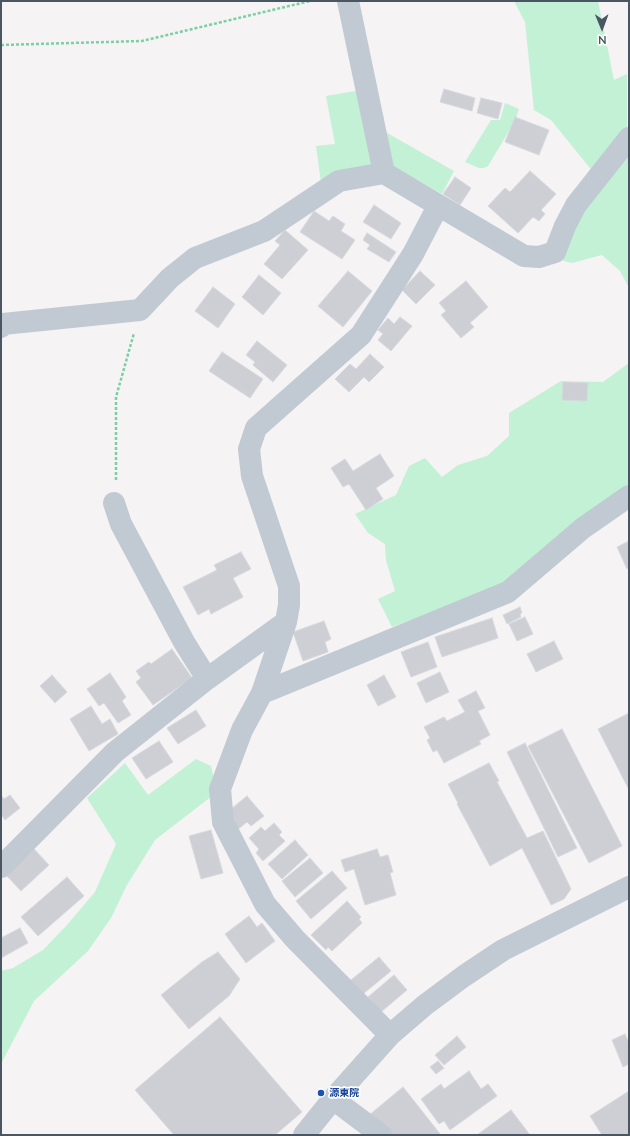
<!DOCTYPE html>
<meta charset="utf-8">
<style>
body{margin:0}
#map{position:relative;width:630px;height:1136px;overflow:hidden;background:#f5f3f3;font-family:Lato,sans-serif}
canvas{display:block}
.frame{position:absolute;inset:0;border:2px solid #4a5661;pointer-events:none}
.north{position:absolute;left:582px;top:8px;width:40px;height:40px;-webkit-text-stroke:3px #fff;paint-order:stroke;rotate:179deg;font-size:11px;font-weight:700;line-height:16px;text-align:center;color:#4a5661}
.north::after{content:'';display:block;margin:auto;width:14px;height:18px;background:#4a5661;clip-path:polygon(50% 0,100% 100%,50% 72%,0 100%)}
</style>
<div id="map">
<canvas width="630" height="1136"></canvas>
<div class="frame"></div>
<div class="north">N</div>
</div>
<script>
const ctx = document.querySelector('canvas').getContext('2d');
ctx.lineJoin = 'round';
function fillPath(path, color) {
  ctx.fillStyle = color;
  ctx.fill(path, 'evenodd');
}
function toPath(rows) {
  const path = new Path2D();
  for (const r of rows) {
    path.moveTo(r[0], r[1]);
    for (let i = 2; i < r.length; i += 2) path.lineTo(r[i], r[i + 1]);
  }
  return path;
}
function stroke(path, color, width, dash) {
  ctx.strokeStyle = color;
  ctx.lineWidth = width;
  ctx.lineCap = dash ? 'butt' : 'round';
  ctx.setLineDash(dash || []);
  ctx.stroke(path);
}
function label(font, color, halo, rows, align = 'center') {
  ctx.font = font + ' Lato,"Noto Sans JP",sans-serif';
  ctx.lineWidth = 3.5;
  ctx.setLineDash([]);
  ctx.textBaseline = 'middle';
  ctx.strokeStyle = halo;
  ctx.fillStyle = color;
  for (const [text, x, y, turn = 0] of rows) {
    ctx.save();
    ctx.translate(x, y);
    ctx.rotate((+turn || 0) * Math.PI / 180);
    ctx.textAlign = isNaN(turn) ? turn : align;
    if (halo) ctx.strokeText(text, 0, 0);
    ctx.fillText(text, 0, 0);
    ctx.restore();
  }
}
fillPath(toPath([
 [514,1,598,1,614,80,627,74,627,135,594,173,551,120,534,110,525,22],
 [361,90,378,167,321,183,316,146,335,144,326,96],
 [505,103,519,109,515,121,488,166,484,168,479,168,465,162,491,120,500,120],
 [382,130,454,171,442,194,392,166],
 [629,148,629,288,620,271,602,255,572,263,556,259,568,233],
 [629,363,629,488,505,586,392,627,378,599,395,591,386,560,385,544,368,533,355,514,396,495,409,466,425,458,442,477,458,465,487,456,509,436,509,413,561,381,603,382],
 [196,759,211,766,214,780,212,796,155,840,127,885,111,918,88,951,34,1001,1,1064,1,971,13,968,43,950,67,925,95,892,116,844,87,798,125,763,148,795]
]), '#c3f1d5');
const building = toPath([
 [444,89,475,98,472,111,440,102,444,89],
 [481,98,502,103,498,119,477,113,481,98],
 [515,117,549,130,539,155,505,142,515,117],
 [530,171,556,194,541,210,545,214,539,221,533,217,518,233,488,206,505,188,510,192,530,171],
 [455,177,471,188,460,205,443,194,455,177],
 [374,205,401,223,391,239,363,222,374,205],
 [314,211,329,221,333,216,345,224,341,231,355,240,342,259,300,232,314,211],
 [285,230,308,250,282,279,264,264,280,245,275,241,285,230],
 [367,233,396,252,389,262,367,249,370,245,363,240,367,233],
 [348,271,372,291,343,327,318,306,348,271],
 [420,271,435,285,416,304,402,290,420,271],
 [259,275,281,293,263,315,242,297,259,275],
 [466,281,488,307,470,323,474,327,461,338,441,315,446,311,439,303,466,281],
 [213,287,235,304,218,328,195,311,213,287],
 [400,317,412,326,391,351,378,340,383,334,378,330,388,318,394,324,400,317],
 [257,341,287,365,273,382,253,365,255,362,246,355,257,341],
 [222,352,263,379,250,398,209,371,222,352],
 [370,354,384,367,369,382,364,377,349,392,335,379,350,364,356,369,370,354],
 [563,382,588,383,587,401,562,400,563,382],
 [380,454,394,476,376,488,383,499,366,510,349,484,343,487,331,468,345,459,353,471,380,454],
 [629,541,629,568,627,569,617,547,629,541],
 [241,552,251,569,233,578,243,597,211,614,209,609,198,615,183,587,217,570,214,565,241,552],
 [520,607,522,613,520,614,521,617,507,624,503,615,520,607],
 [525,617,533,634,517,641,509,624,525,617],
 [492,618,498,638,442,657,435,637,492,618],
 [324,621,331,639,325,642,328,652,303,661,293,632,324,621],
 [554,641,563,659,536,672,527,654,554,641],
 [428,642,437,667,411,677,401,652,428,642],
 [172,649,192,678,153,705,136,682,141,678,136,671,149,662,151,664,172,649],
 [440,672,449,692,426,703,417,683,440,672],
 [110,673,126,697,122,701,131,715,118,723,104,703,99,706,87,689,110,673],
 [52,675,67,692,55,703,40,686,52,675],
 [384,675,396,697,378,706,367,685,384,675],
 [476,691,485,708,478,711,490,735,479,741,481,744,444,763,437,750,433,752,427,740,430,738,424,727,444,717,447,721,465,712,458,700,476,691],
 [91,706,102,724,110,719,118,734,89,751,70,719,91,706],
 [196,710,206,726,178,744,167,728,196,710],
 [629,713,629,790,598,729,629,713],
 [562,729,622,846,589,863,528,746,562,729],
 [159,741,173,762,146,779,132,758,159,741],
 [525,743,577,848,558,857,507,752,525,743],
 [489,763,499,781,497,782,527,838,543,831,571,889,564,899,551,905,522,848,490,866,457,804,458,803,448,784,489,763],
 [1,795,4,799,10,795,20,808,5,820,1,814,1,795],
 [247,796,264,816,251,826,247,822,237,830,231,824,235,820,230,815,231,809,247,796],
 [274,823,282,832,279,835,285,841,263,861,256,853,259,849,249,838,261,827,265,831,274,823],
 [211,830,223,873,201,879,189,836,211,830],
 [295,840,308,855,282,879,268,864,295,840],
 [34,849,49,865,21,891,6,875,34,849],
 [377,849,380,857,388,855,393,872,390,873,396,895,365,905,354,869,345,872,341,860,377,849],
 [310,858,323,873,295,897,282,881,310,858],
 [332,871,347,888,311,919,296,901,332,871],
 [67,877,84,896,38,936,21,917,67,877],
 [347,901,361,917,359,919,362,923,332,951,328,947,326,950,311,935,347,901],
 [249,916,257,927,262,923,275,941,246,963,225,934,249,916],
 [20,928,28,943,1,958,1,938,20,928],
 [218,952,240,979,229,996,189,1029,161,995,202,962,218,952],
 [379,957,391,971,363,994,351,980,379,957],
 [394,975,407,990,381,1012,368,997,394,975],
 [220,1017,302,1112,275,1135,174,1135,135,1090,220,1017],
 [625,1034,629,1043,629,1064,623,1067,612,1040,625,1034],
 [457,1036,466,1047,444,1065,435,1055,457,1036],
 [438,1061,444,1068,436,1074,430,1067,438,1061],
 [469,1071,481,1089,488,1084,497,1096,450,1130,444,1121,439,1124,421,1099,441,1084,444,1089,469,1071],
 [403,1087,441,1135,390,1135,368,1116,403,1087],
 [629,1091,629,1133,627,1135,602,1135,590,1116,629,1091],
 [511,1110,530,1135,477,1135,511,1110]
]);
fillPath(building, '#cdcfd5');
stroke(building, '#d7d9de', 1);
stroke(toPath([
 [1,45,142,41,310,1],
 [116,480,116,397,134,333]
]), '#7ad0a6', 2.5, [3, 2]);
stroke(toPath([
 [348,1,384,173,524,256,539,257,555,252,565,226,576,205,629,138],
 [1,327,3,324,140,310,170,278,195,258,264,231,339,181,384,173],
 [114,503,121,524,184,642,207,679],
 [262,693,508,592,583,528,629,496],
 [1,867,115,752,207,679,286,622],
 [390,1035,295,939,265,904,223,822,220,789,242,730,262,693,286,622,289,605,289,586,252,476,249,449,256,428,361,335,413,254,438,206],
 [333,1099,381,1135],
 [304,1135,333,1099,390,1035,425,1005,464,976,503,950,629,887]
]), '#c1cad2', 22);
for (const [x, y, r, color] of [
 [321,1093,4,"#1a4fb4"]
]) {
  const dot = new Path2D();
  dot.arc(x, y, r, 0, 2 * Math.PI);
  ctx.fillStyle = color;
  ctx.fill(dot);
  stroke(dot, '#fff', 1.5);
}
label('bold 10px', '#164399', '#fff', [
 ["源東院",329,1093]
], 'left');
</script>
